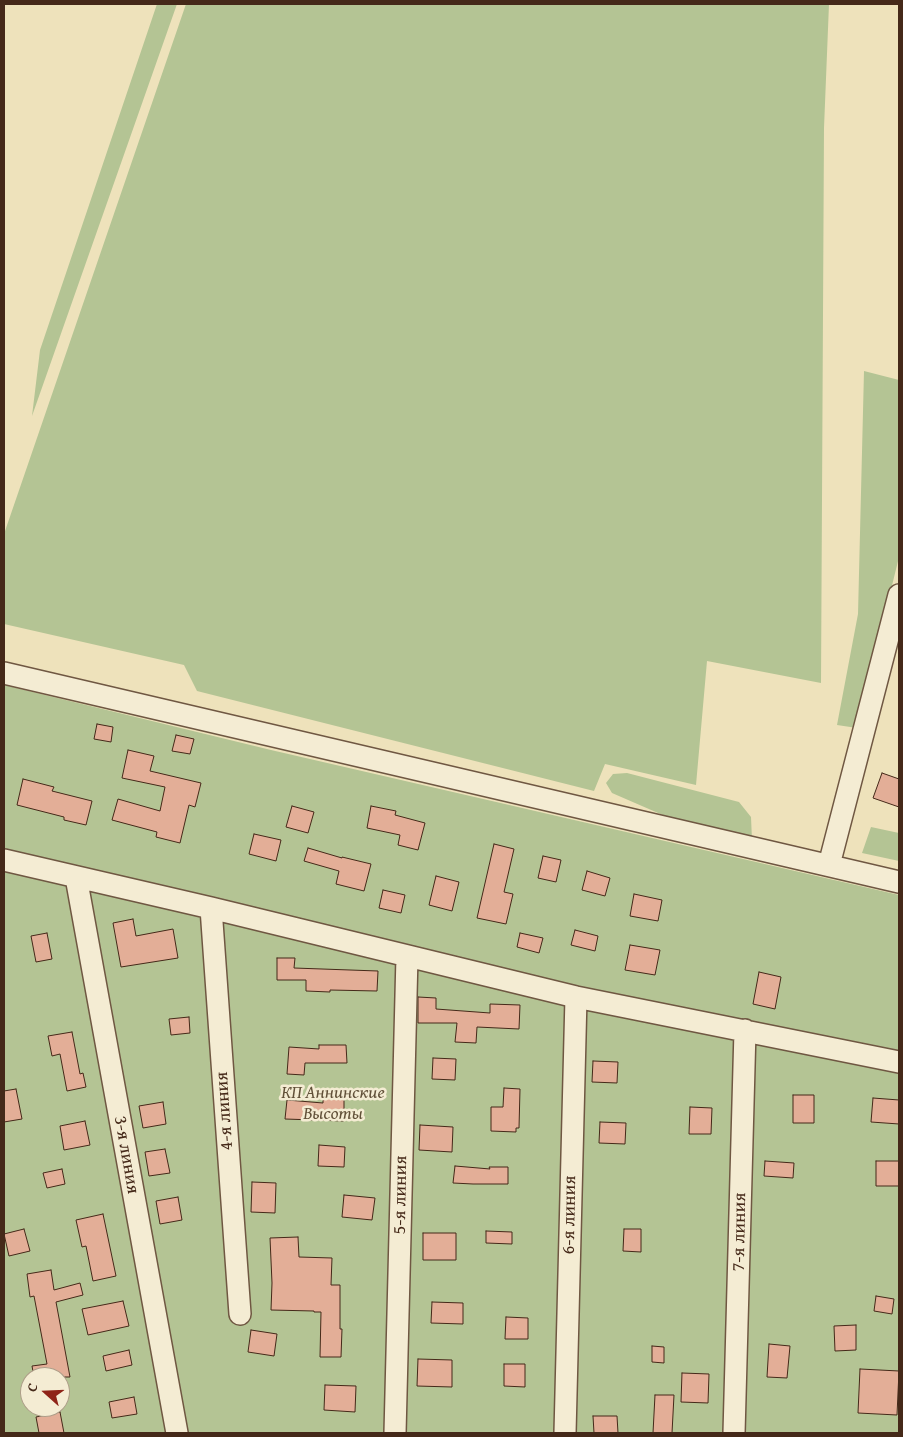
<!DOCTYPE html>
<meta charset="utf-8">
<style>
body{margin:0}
#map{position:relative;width:903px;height:1437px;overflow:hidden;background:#eee2bb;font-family:"Gentium Book Plus",serif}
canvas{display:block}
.frame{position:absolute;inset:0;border:5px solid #452919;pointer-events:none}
.north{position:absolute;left:20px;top:1367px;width:50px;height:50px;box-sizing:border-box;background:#f4ecd3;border:1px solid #ae9e89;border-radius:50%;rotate:290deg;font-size:14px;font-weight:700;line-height:20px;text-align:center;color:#452919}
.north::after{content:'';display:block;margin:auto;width:18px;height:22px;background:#8f2418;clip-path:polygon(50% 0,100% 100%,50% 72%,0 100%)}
</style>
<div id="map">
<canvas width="903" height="1437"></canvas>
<div class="frame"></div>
<div class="north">С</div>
</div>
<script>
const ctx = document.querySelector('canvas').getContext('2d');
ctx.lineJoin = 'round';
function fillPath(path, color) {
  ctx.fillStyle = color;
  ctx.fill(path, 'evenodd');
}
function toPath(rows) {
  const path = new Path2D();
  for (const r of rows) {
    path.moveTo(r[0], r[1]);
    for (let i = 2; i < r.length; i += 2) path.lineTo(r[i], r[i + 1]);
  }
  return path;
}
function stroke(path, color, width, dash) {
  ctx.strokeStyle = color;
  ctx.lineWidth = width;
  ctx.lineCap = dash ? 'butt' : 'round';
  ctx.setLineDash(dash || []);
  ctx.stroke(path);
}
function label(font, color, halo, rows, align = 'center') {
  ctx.font = font + ' "Gentium Book Plus",serif';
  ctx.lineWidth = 5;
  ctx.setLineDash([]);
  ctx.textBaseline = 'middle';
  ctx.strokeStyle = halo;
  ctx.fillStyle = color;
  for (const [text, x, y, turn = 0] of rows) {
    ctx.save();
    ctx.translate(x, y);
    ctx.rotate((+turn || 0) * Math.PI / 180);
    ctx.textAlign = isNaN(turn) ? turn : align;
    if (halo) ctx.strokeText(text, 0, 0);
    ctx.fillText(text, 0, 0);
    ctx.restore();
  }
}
fillPath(toPath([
 [157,4,177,4,32,416,40,350],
 [186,4,829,4,824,128,821,683,707,661,696,785,605,764,594,791,197,691,184,665,4,624,4,534],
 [864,371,899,380,899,557,857,728,837,725,858,614],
 [4,685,271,750,899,895,899,1433,4,1433],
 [30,1377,60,1377,60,1407,30,1407],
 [627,773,739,802,751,817,752,840,665,816,612,793,606,783,613,774],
 [871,827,899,833,899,861,862,853]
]), '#b4c494');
const building = toPath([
 [97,724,113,727,111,742,94,739,97,724],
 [176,735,194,739,190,754,172,751,176,735],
 [128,750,154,756,150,771,201,783,195,807,189,805,180,843,156,837,157,832,112,820,118,799,160,811,165,787,122,778,128,750],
 [882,773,899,779,899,807,873,798,882,773],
 [23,779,54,787,52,791,92,801,86,825,64,820,64,817,17,805,23,779],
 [292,806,314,812,308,833,286,827,292,806],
 [371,806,396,811,395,815,425,823,418,850,398,845,400,835,367,828,371,806],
 [254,834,281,840,276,861,249,854,254,834],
 [494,844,514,849,504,892,513,894,506,924,477,918,494,844],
 [308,848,342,858,342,857,371,864,364,891,336,884,339,871,304,861,308,848],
 [543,856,561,860,556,882,538,878,543,856],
 [587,871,610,878,605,896,582,890,587,871],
 [436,876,459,882,452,911,429,905,436,876],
 [383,890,405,895,401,913,379,908,383,890],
 [634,894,662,900,658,921,630,916,634,894],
 [133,919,136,936,173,929,178,958,121,967,113,923,133,919],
 [575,930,598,936,595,951,571,945,575,930],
 [47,933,52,959,36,962,31,936,47,933],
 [520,933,543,938,539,953,517,947,520,933],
 [630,945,660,950,655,975,625,970,630,945],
 [277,958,295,958,294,968,378,971,377,991,330,990,330,992,306,991,306,980,277,980,277,958],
 [759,972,781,977,775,1009,753,1004,759,972],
 [418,997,436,998,436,1009,490,1013,490,1004,520,1005,519,1029,477,1027,476,1043,455,1042,457,1023,418,1023,418,997],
 [189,1017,190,1033,171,1035,169,1019,189,1017],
 [72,1032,80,1074,83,1073,86,1087,67,1091,60,1054,52,1056,48,1036,72,1032],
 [319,1045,346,1045,347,1063,305,1063,304,1075,287,1074,289,1047,319,1049,319,1045],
 [433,1058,456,1059,455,1080,432,1079,433,1058],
 [593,1061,618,1062,617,1083,592,1082,593,1061],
 [504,1088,520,1089,519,1128,516,1128,516,1132,491,1131,491,1107,503,1107,504,1088],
 [16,1089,22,1119,4,1122,4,1091,16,1089],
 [323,1091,344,1092,344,1121,285,1119,287,1100,323,1103,323,1091],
 [793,1095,814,1095,814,1123,793,1123,793,1095],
 [873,1098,899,1100,899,1124,871,1122,873,1098],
 [163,1102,166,1124,143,1128,139,1106,163,1102],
 [690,1107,712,1108,711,1134,689,1134,690,1107],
 [85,1121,90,1145,64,1150,60,1126,85,1121],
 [600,1122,626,1123,625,1144,599,1143,600,1122],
 [420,1125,453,1127,452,1152,419,1150,420,1125],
 [319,1145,345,1147,344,1167,318,1166,319,1145],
 [165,1149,170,1173,149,1176,145,1152,165,1149],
 [765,1161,794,1163,793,1178,764,1176,765,1161],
 [876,1161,899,1161,899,1186,876,1186,876,1161],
 [455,1166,490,1169,489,1167,508,1167,508,1184,473,1184,453,1183,455,1166],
 [62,1169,65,1184,47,1188,43,1173,62,1169],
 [252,1182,276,1183,275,1213,251,1212,252,1182],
 [344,1195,375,1198,372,1220,342,1217,344,1195],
 [178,1197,182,1220,160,1224,156,1201,178,1197],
 [103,1214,116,1276,93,1281,86,1246,82,1247,76,1220,103,1214],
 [24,1229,30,1251,9,1256,4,1234,24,1229],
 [624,1229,641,1229,641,1252,623,1251,624,1229],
 [486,1231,512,1232,512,1244,486,1243,486,1231],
 [423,1233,456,1233,456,1260,423,1260,423,1233],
 [298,1237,299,1257,332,1258,331,1285,340,1285,340,1329,342,1329,341,1357,320,1357,321,1312,314,1312,314,1311,271,1310,272,1283,270,1238,298,1237],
 [51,1270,54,1290,80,1283,83,1295,56,1302,70,1377,34,1377,32,1366,47,1364,34,1296,30,1297,27,1274,51,1270],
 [876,1296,894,1299,892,1314,874,1311,876,1296],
 [123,1301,129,1326,88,1335,82,1309,123,1301],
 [432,1302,463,1303,463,1324,431,1323,432,1302],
 [506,1317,528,1318,528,1339,505,1339,506,1317],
 [856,1325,856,1350,835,1351,834,1326,856,1325],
 [251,1330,277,1334,274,1356,248,1352,251,1330],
 [769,1344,790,1346,787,1378,767,1377,769,1344],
 [652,1346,664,1347,664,1363,652,1362,652,1346],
 [129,1350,132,1365,106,1371,103,1356,129,1350],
 [418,1359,452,1360,452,1387,417,1386,418,1359],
 [504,1364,525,1364,525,1387,504,1386,504,1364],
 [860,1369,899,1371,897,1415,858,1413,860,1369],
 [682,1373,709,1374,708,1403,681,1402,682,1373],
 [325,1385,356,1386,355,1412,324,1410,325,1385],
 [655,1395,674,1395,672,1433,653,1433,655,1395],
 [134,1397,137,1414,112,1418,109,1402,134,1397],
 [60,1412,64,1433,39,1433,36,1417,60,1412],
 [593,1416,617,1416,618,1433,594,1433,593,1416]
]);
fillPath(building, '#e3ae97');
stroke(building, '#452919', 1);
const minor = toPath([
 [4,673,899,882],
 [4,860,211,908,576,997,899,1062],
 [829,865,899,595],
 [76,877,177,1433],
 [211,908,240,1314],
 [395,1433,407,956],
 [565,1433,576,997],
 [734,1433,745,1030]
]);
stroke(minor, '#6f5742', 24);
stroke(minor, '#f4ecd3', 21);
label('italic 18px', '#615038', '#f4ecd3', [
 ["КП Аннинские",333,1093],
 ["Высоты",333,1114]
]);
label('18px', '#452919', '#f4ecd3', [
 ["4-я линия",225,1111,-94],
 ["3-я линия",126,1155,80],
 ["5-я линия",401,1195,-89],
 ["6-я линия",570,1215,-89],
 ["7-я линия",740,1232,-89]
]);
</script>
